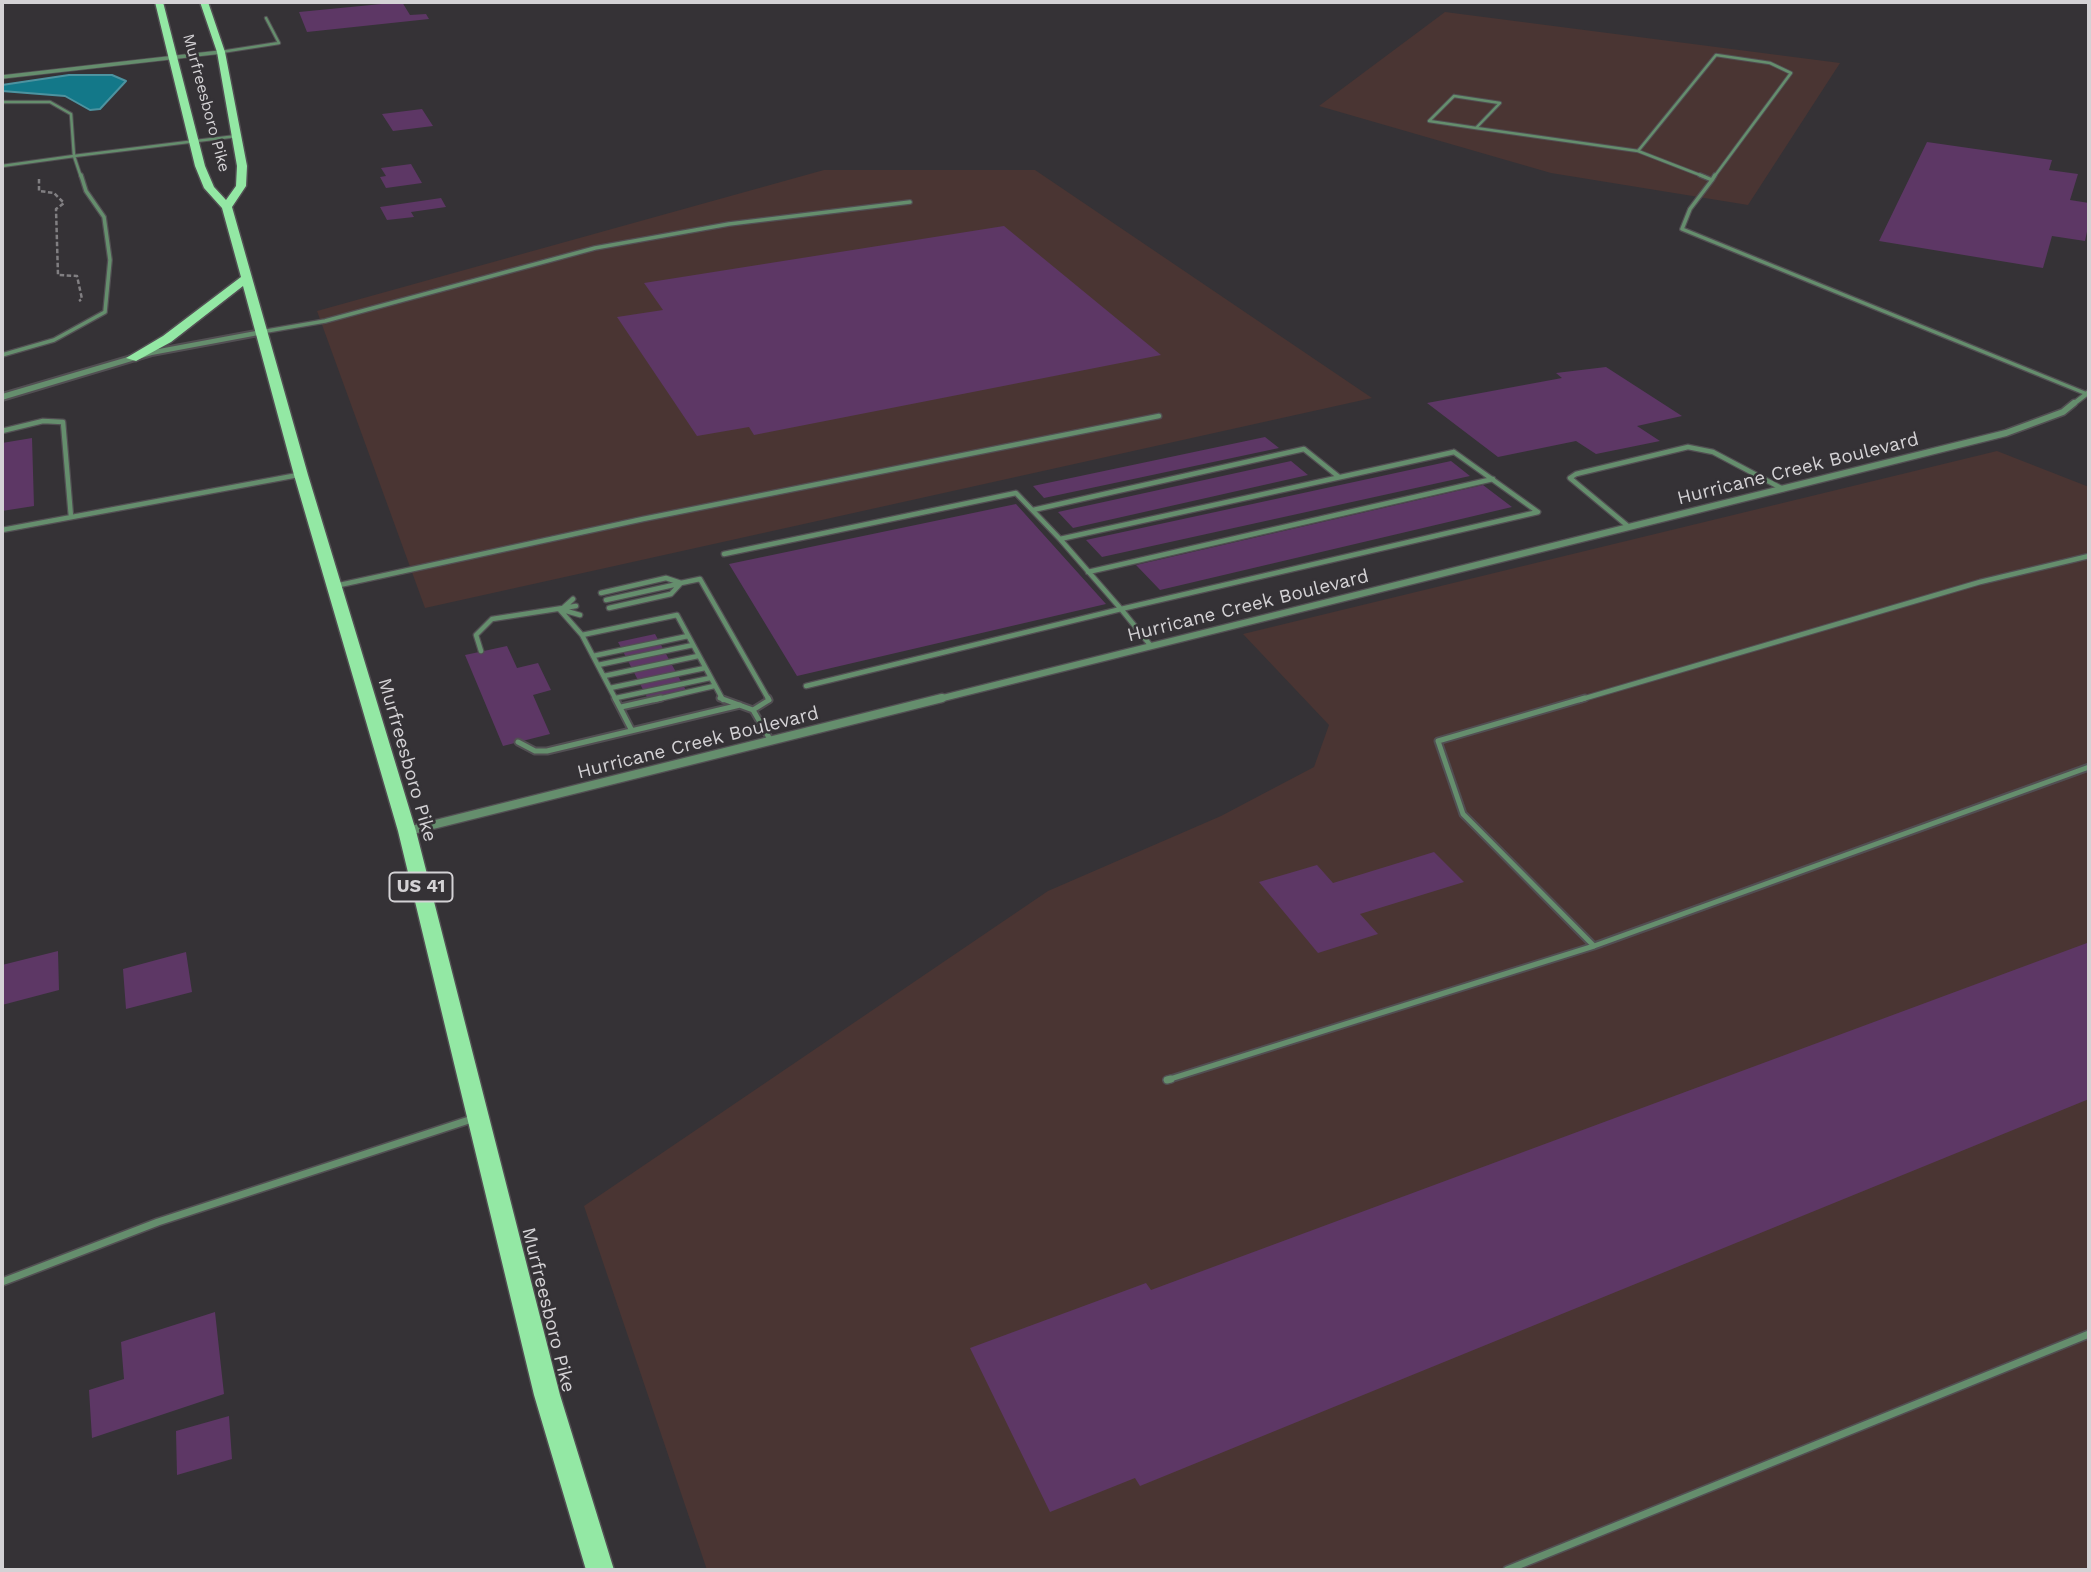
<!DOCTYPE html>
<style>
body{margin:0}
#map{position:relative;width:2091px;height:1572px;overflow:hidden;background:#353236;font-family:"Work Sans",sans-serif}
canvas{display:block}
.frame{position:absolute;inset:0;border:4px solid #d4d2d5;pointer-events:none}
</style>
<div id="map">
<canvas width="2091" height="1572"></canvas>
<div class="frame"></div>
</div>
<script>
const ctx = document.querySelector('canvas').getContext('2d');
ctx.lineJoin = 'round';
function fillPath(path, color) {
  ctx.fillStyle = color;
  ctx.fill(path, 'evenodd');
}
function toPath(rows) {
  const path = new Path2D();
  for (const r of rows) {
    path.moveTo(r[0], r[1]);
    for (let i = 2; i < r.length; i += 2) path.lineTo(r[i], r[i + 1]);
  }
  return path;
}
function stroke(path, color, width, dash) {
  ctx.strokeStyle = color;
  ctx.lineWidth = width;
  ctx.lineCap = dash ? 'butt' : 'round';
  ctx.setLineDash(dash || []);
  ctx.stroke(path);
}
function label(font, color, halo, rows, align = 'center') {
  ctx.font = font + ' "Work Sans",sans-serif';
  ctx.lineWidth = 5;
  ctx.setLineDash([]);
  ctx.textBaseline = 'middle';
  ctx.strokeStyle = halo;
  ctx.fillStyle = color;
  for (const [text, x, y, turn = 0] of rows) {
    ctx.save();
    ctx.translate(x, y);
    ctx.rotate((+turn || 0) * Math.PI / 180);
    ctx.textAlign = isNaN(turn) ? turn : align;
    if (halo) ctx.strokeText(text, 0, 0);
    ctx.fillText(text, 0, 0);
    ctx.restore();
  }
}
fillPath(toPath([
 [1445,12,1840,63,1748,205,1551,173,1319,106],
 [824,170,1035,170,1372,398,425,608,317,311],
 [1997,451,2089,487,2089,1570,707,1570,584,1206,1048,891,1221,816,1314,767,1329,725,1243,634]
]), '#4a3533');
const water = toPath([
 [69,75,112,75,126,81,100,109,90,110,65,96,2,91,2,85,69,75]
]);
fillPath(water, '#137889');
stroke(water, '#4d93a0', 2);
fillPath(toPath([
 [402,2,410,15,426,14,429,19,307,32,299,12],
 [422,109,433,126,393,131,382,114],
 [1927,142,2052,160,2049,170,2078,174,2070,200,2089,203,2089,222,2085,241,2052,236,2043,268,1879,241],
 [411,164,422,183,386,188,380,177,386,176,381,168],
 [441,198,446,207,411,212,414,217,387,220,380,207],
 [1004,226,1161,355,754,435,749,427,697,436,617,317,663,310,644,283],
 [1606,367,1682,416,1637,426,1660,441,1596,454,1576,441,1498,457,1427,403,1562,378,1556,373],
 [1265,437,1279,448,1044,498,1033,486],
 [32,438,34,506,2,511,2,443],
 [1291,461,1308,475,1073,528,1058,512],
 [1451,461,1470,476,1102,557,1086,540],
 [1483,485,1512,507,1160,590,1136,565],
 [1016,504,1106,604,797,676,729,564],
 [655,634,688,694,650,703,618,642],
 [507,646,517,668,538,663,551,690,533,695,550,734,503,746,465,655],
 [1434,852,1464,882,1360,914,1378,934,1318,953,1259,882,1317,865,1333,883],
 [2087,943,2089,1099,1140,1486,1135,1478,1050,1512,970,1348,1146,1283,1151,1290],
 [58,951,59,990,2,1005,2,965],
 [186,952,192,992,126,1009,123,969],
 [215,1312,224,1394,92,1438,89,1390,124,1379,121,1342],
 [229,1416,232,1459,177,1475,176,1431]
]), '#5d3765');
const serviceFar4 = toPath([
 [221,52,279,43,266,18],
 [1454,96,1500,103,1476,128,1429,121,1454,96],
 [2,102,50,102,71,114,74,156,2,166],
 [1476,128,1638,151],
 [81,177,74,156,237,136],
 [1705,177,1638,151,1716,55,1770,63,1791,73,1714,177]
]);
const serviceFar3 = toPath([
 [1700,175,1712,180],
 [1712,180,1690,209,1682,229,2087,394],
 [1712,180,1715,175],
 [261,332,325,321,595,248,729,224,910,202],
 [2,355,54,340,105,312,110,260,104,217,86,191,81,175]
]);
const serviceFar2 = toPath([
 [2,431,43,421,63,422,71,517],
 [1454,452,1538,512,1121,609,1060,539,1454,452],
 [1033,510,1304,449,1339,477],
 [1629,527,1570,478,1576,474,1688,447,1713,452,1783,489],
 [2,530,298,475],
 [724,554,1016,493,1060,539],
 [1088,572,1493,479],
 [335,586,643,519,1159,416],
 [601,593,666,578,681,583],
 [606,600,678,584],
 [563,608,573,599],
 [609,608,671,594,681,583,700,579,769,700],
 [560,610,582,635,616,700],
 [563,610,580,615],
 [582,635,677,615,723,700],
 [481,651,476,635,492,619,576,606],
 [593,656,688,636],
 [598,665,693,645],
 [604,676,698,656],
 [806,686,1121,609,1151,646],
 [610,688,705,668],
 [616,698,710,678],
 [654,700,714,686],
 [1579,700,1980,582,2089,556]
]);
const serviceFar1 = toPath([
 [615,698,631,729],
 [720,698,753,710,771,741],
 [1585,698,1438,741,1463,814,1594,946],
 [621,707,661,698],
 [753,710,769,700,768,698],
 [518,742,535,751,547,751,740,705],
 [1167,1080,1594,946,2089,767]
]);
const service = toPath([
 [1167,1080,1171,1079],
 [2,1282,158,1222,472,1119],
 [1507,1570,2089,1334]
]);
const minorFar3 = toPath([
 [2,77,221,52]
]);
const minorFar2 = toPath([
 [2072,405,2089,392]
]);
const minorFar1 = toPath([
 [935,700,2006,433,2063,412,2074,403]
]);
const minor = toPath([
 [408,831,942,698]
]);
const tertiary = toPath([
 [261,330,265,332,264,334,152,355,2,400,2,394,148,351,261,330]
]);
const primary = toPath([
 [155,2,163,2,205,166,214,187,226,200,236,186,237,166,217,52,200,2,208,2,225,52,247,166,246,186,232,207,308,475,416,831,560,1395,614,1570,586,1570,534,1395,398,831,294,475,243,286,171,342,136,361,126,358,163,336,241,277,222,208,204,188,195,166,155,2]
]);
stroke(serviceFar4, '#524f53', 4.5);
stroke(serviceFar3, '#524f53', 6);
stroke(serviceFar2, '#524f53', 7);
stroke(serviceFar1, '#524f53', 9);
stroke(service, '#524f53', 10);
stroke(minorFar3, '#524f53', 5);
stroke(minorFar2, '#524f53', 7);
stroke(minorFar1, '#524f53', 9);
stroke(minor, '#524f53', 11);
stroke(tertiary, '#524f53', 4);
stroke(primary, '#524f53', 3);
stroke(toPath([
 [39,179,39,191,54,193,64,203,56,209,58,275,77,276,82,299,79,301]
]), '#817f82', 2.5, [4.5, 2.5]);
stroke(serviceFar4, '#658e6d', 2.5);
stroke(serviceFar3, '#658e6d', 3.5);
stroke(serviceFar2, '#658e6d', 4.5);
stroke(serviceFar1, '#658e6d', 5);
stroke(service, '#658e6d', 7);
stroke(minorFar3, '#658e6d', 3.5);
stroke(minorFar2, '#658e6d', 4.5);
stroke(minorFar1, '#658e6d', 6);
stroke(minor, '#658e6d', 8);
fillPath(tertiary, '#658e6d');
fillPath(primary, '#93e8a4');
label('16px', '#d4d2d5', '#353236', [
 ["Murfreesboro Pike",206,103,75]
]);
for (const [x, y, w] of [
 [421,887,63]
]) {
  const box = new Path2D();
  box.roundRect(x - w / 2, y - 14.5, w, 29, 5);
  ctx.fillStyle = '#353236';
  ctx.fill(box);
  stroke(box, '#d4d2d5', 2);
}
label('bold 18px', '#d4d2d5', null, [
 ["US 41",421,887]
]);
label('19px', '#d4d2d5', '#353236', [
 ["Hurricane Creek Boulevard",1798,469,-14],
 ["Hurricane Creek Boulevard",1248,606,-14],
 ["Hurricane Creek Boulevard",698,743,-14],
 ["Murfreesboro Pike",407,760,74],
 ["Murfreesboro Pike",548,1310,76]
]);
</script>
